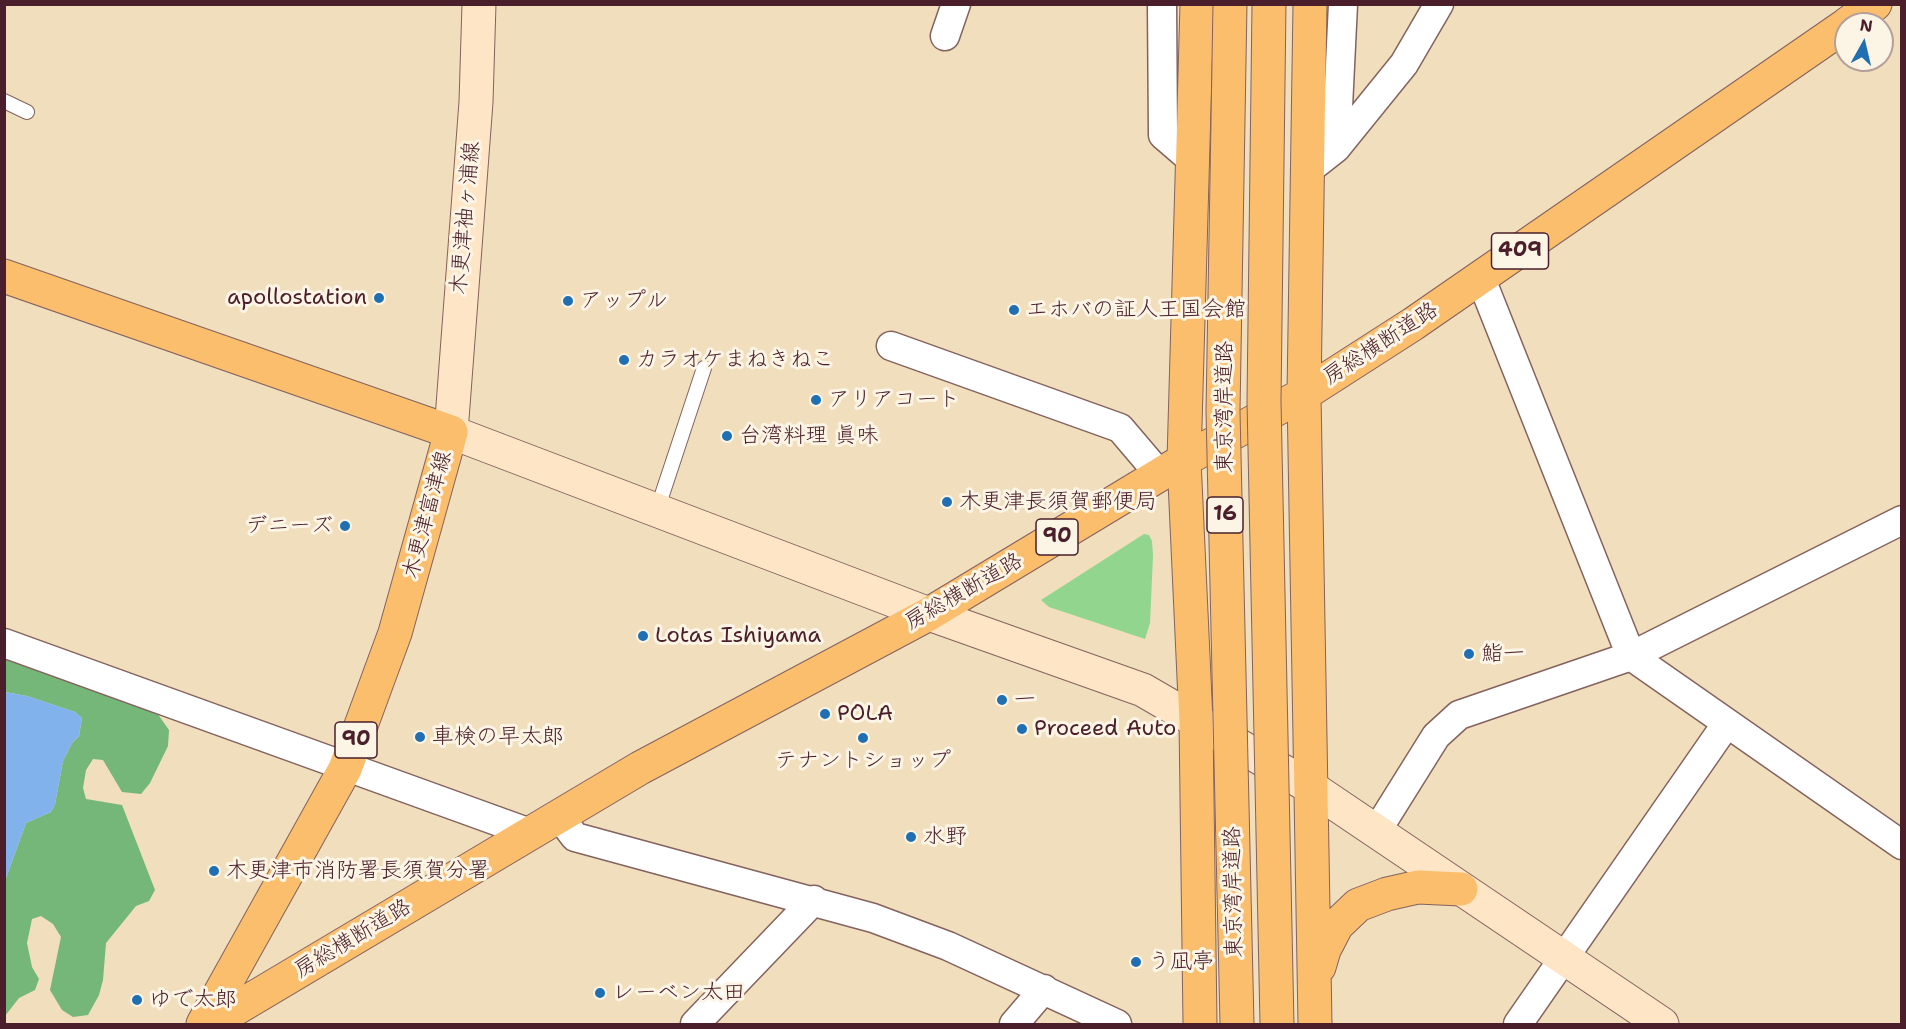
<!DOCTYPE html>
<meta charset="utf-8">
<style>
body{margin:0}
#map{position:relative;width:1906px;height:1029px;overflow:hidden;background:#f0debd;font-family:"Shantell Sans",sans-serif}
canvas{display:block}
.frame{position:absolute;inset:0;border:6px solid #4a1f2b;pointer-events:none}
.north{position:absolute;left:1834px;top:12px;width:60px;height:60px;box-sizing:border-box;background:#fcf5e5;border:2px solid #b59f9b;border-radius:50%;rotate:8deg;font-size:16px;font-weight:700;line-height:24px;text-align:center;color:#4a1f2b}
.north::after{content:'';display:block;margin:auto;width:21px;height:27px;background:#1f6fb2;clip-path:polygon(50% 0,100% 100%,50% 72%,0 100%)}
</style>
<div id="map">
<canvas width="1906" height="1029"></canvas>
<div class="frame"></div>
<div class="north">N</div>
</div>
<script>
const ctx = document.querySelector('canvas').getContext('2d');
ctx.lineJoin = 'round';
function fillPath(path, color) {
  ctx.fillStyle = color;
  ctx.fill(path, 'evenodd');
}
function toPath(rows) {
  const path = new Path2D();
  for (const r of rows) {
    path.moveTo(r[0], r[1]);
    for (let i = 2; i < r.length; i += 2) path.lineTo(r[i], r[i + 1]);
  }
  return path;
}
function stroke(path, color, width, dash) {
  ctx.strokeStyle = color;
  ctx.lineWidth = width;
  ctx.lineCap = dash ? 'butt' : 'round';
  ctx.setLineDash(dash || []);
  ctx.stroke(path);
}
function label(font, color, halo, rows, align = 'center') {
  ctx.font = font + ' "Shantell Sans","Klee One",sans-serif';
  ctx.lineWidth = 6;
  ctx.setLineDash([]);
  ctx.textBaseline = 'middle';
  ctx.strokeStyle = halo;
  ctx.fillStyle = color;
  for (const [text, x, y, turn = 0] of rows) {
    ctx.save();
    ctx.translate(x, y);
    ctx.rotate((+turn || 0) * Math.PI / 180);
    ctx.textAlign = isNaN(turn) ? turn : align;
    if (halo) ctx.strokeText(text, 0, 0);
    ctx.fillText(text, 0, 0);
    ctx.restore();
  }
}
fillPath(toPath([
 [1144,534,1149,535,1152,541,1153,556,1150,623,1145,639,1049,607,1041,600]
]), '#92d58e');
fillPath(toPath([
 [5,631,150,703,169,730,168,746,150,783,141,794,122,792,103,760,93,759,86,770,83,788,86,799,122,805,155,890,149,901,136,906,106,943,103,980,99,995,88,1015,73,1017,62,1010,50,990,61,937,53,924,41,916,32,919,27,943,32,967,39,979,35,990,19,998,5,1016,5,881,26,823,51,812,55,804,63,761,72,743,79,736,82,718,75,712,27,696,5,692]
]), '#75b679');
fillPath(toPath([
 [5,692,27,696,75,712,82,718,79,736,72,743,63,761,55,804,51,812,26,823,5,881]
]), '#81b2ec');
const lane = toPath([
 [4,101,27,112],
 [657,510,704,368]
]);
const street = toPath([
 [1162,4,1163,135,1192,160],
 [945,36,956,4],
 [1336,148,1404,64,1439,4],
 [1308,170,1336,148,1343,4],
 [1481,279,1631,656,1902,845],
 [891,346,1120,428,1160,475],
 [4,643,530,833],
 [559,816,575,837,873,918,948,946,1117,1024],
 [1376,832,1436,736,1459,715,1631,656,1902,520],
 [695,1024,814,900],
 [1014,1024,1044,989],
 [1518,1024,1727,723]
]);
const secondary = toPath([
 [479,4,476,102,451,432,929,614,1143,690,1312,788,1662,1024]
]);
const primary = toPath([
 [4,276,451,432,395,633,345,769,203,1024],
 [210,1024,640,768,929,614,1184,460]
]);
const highway = toPath([
 [1197,4,1184,460,1196,721,1200,1024],
 [1310,4,1304,394,1315,1024],
 [1847,24,1875,4],
 [1184,460,1304,394,1413,324,1846,25],
 [1319,967,1324,950,1337,925,1358,905,1387,894,1418,887,1461,889]
]);
stroke(lane, '#84625e', 16);
stroke(street, '#84625e', 31);
stroke(secondary, '#84625e', 35);
stroke(primary, '#84625e', 35);
stroke(highway, '#84625e', 35);
stroke(lane, '#fff', 14);
stroke(street, '#fff', 28);
stroke(secondary, '#fde5c5', 33);
stroke(primary, '#fabe6d', 33);
stroke(highway, '#fabe6d', 33);
const highwayBridge = toPath([
 [1230,4,1223,411,1237,1024],
 [1269,4,1264,401,1277,1024]
]);
stroke(highwayBridge, '#84625e', 35, []);
stroke(highwayBridge, '#fabe6d', 33);
for (const [x, y, r, color] of [
 [379,298,6,"#1f6fb2"],
 [568,301,6,"#1f6fb2"],
 [1014,310,6,"#1f6fb2"],
 [624,360,6,"#1f6fb2"],
 [816,400,6,"#1f6fb2"],
 [727,436,6,"#1f6fb2"],
 [947,502,6,"#1f6fb2"],
 [345,526,6,"#1f6fb2"],
 [643,636,6,"#1f6fb2"],
 [1469,654,6,"#1f6fb2"],
 [1002,700,6,"#1f6fb2"],
 [825,714,6,"#1f6fb2"],
 [1022,729,6,"#1f6fb2"],
 [420,737,6,"#1f6fb2"],
 [863,738,6,"#1f6fb2"],
 [911,837,6,"#1f6fb2"],
 [214,871,6,"#1f6fb2"],
 [1136,962,6,"#1f6fb2"],
 [600,993,6,"#1f6fb2"],
 [137,1000,6,"#1f6fb2"]
]) {
  const dot = new Path2D();
  dot.arc(x, y, r, 0, 2 * Math.PI);
  ctx.fillStyle = color;
  ctx.fill(dot);
  stroke(dot, '#fcf5e5', 2);
}
for (const [x, y, w] of [
 [1520,251,57],
 [1225,515,36],
 [1057,537,42],
 [356,740,42]
]) {
  const box = new Path2D();
  box.roundRect(x - w / 2, y - 18, w, 36, 4.5);
  ctx.fillStyle = '#fcf5e5';
  ctx.fill(box);
  stroke(box, '#4a1f2b', 1.5);
}
label('bold 21px', '#4a1f2b', null, [
 ["409",1520,251],
 ["16",1225,515],
 ["90",1057,537],
 ["90",356,740]
]);
label('22px', '#4a1f2b', '#fcf5e5', [
 ["木更津袖ヶ浦線",466,218,-85],
 ["房総横断道路",1381,344,-33],
 ["東京湾岸道路",1225,407,-90],
 ["木更津富津線",428,515,-75],
 ["房総横断道路",964,592,-30],
 ["東京湾岸道路",1234,892,-91],
 ["房総横断道路",353,939,-31]
]);
label('22px', '#4a1f2b', '#fcf5e5', [
 ["apollostation",367,298,"right"],
 ["アップル",580,301],
 ["エホバの証人王国会館",1026,310],
 ["カラオケまねきねこ",636,360],
 ["アリアコート",828,400],
 ["台湾料理 眞味",739,436],
 ["木更津長須賀郵便局",959,502],
 ["デニーズ",333,526,"right"],
 ["Lotas Ishiyama",655,636],
 ["鮨一",1481,654],
 ["一",1014,700],
 ["POLA",837,714],
 ["Proceed Auto",1034,729],
 ["車検の早太郎",432,737],
 ["テナントショップ",863,761,"center"],
 ["水野",923,837],
 ["木更津市消防署長須賀分署",226,871],
 ["う凪亭",1148,962],
 ["レーベン太田",612,993],
 ["ゆで太郎",149,1000]
], 'left');
</script>
